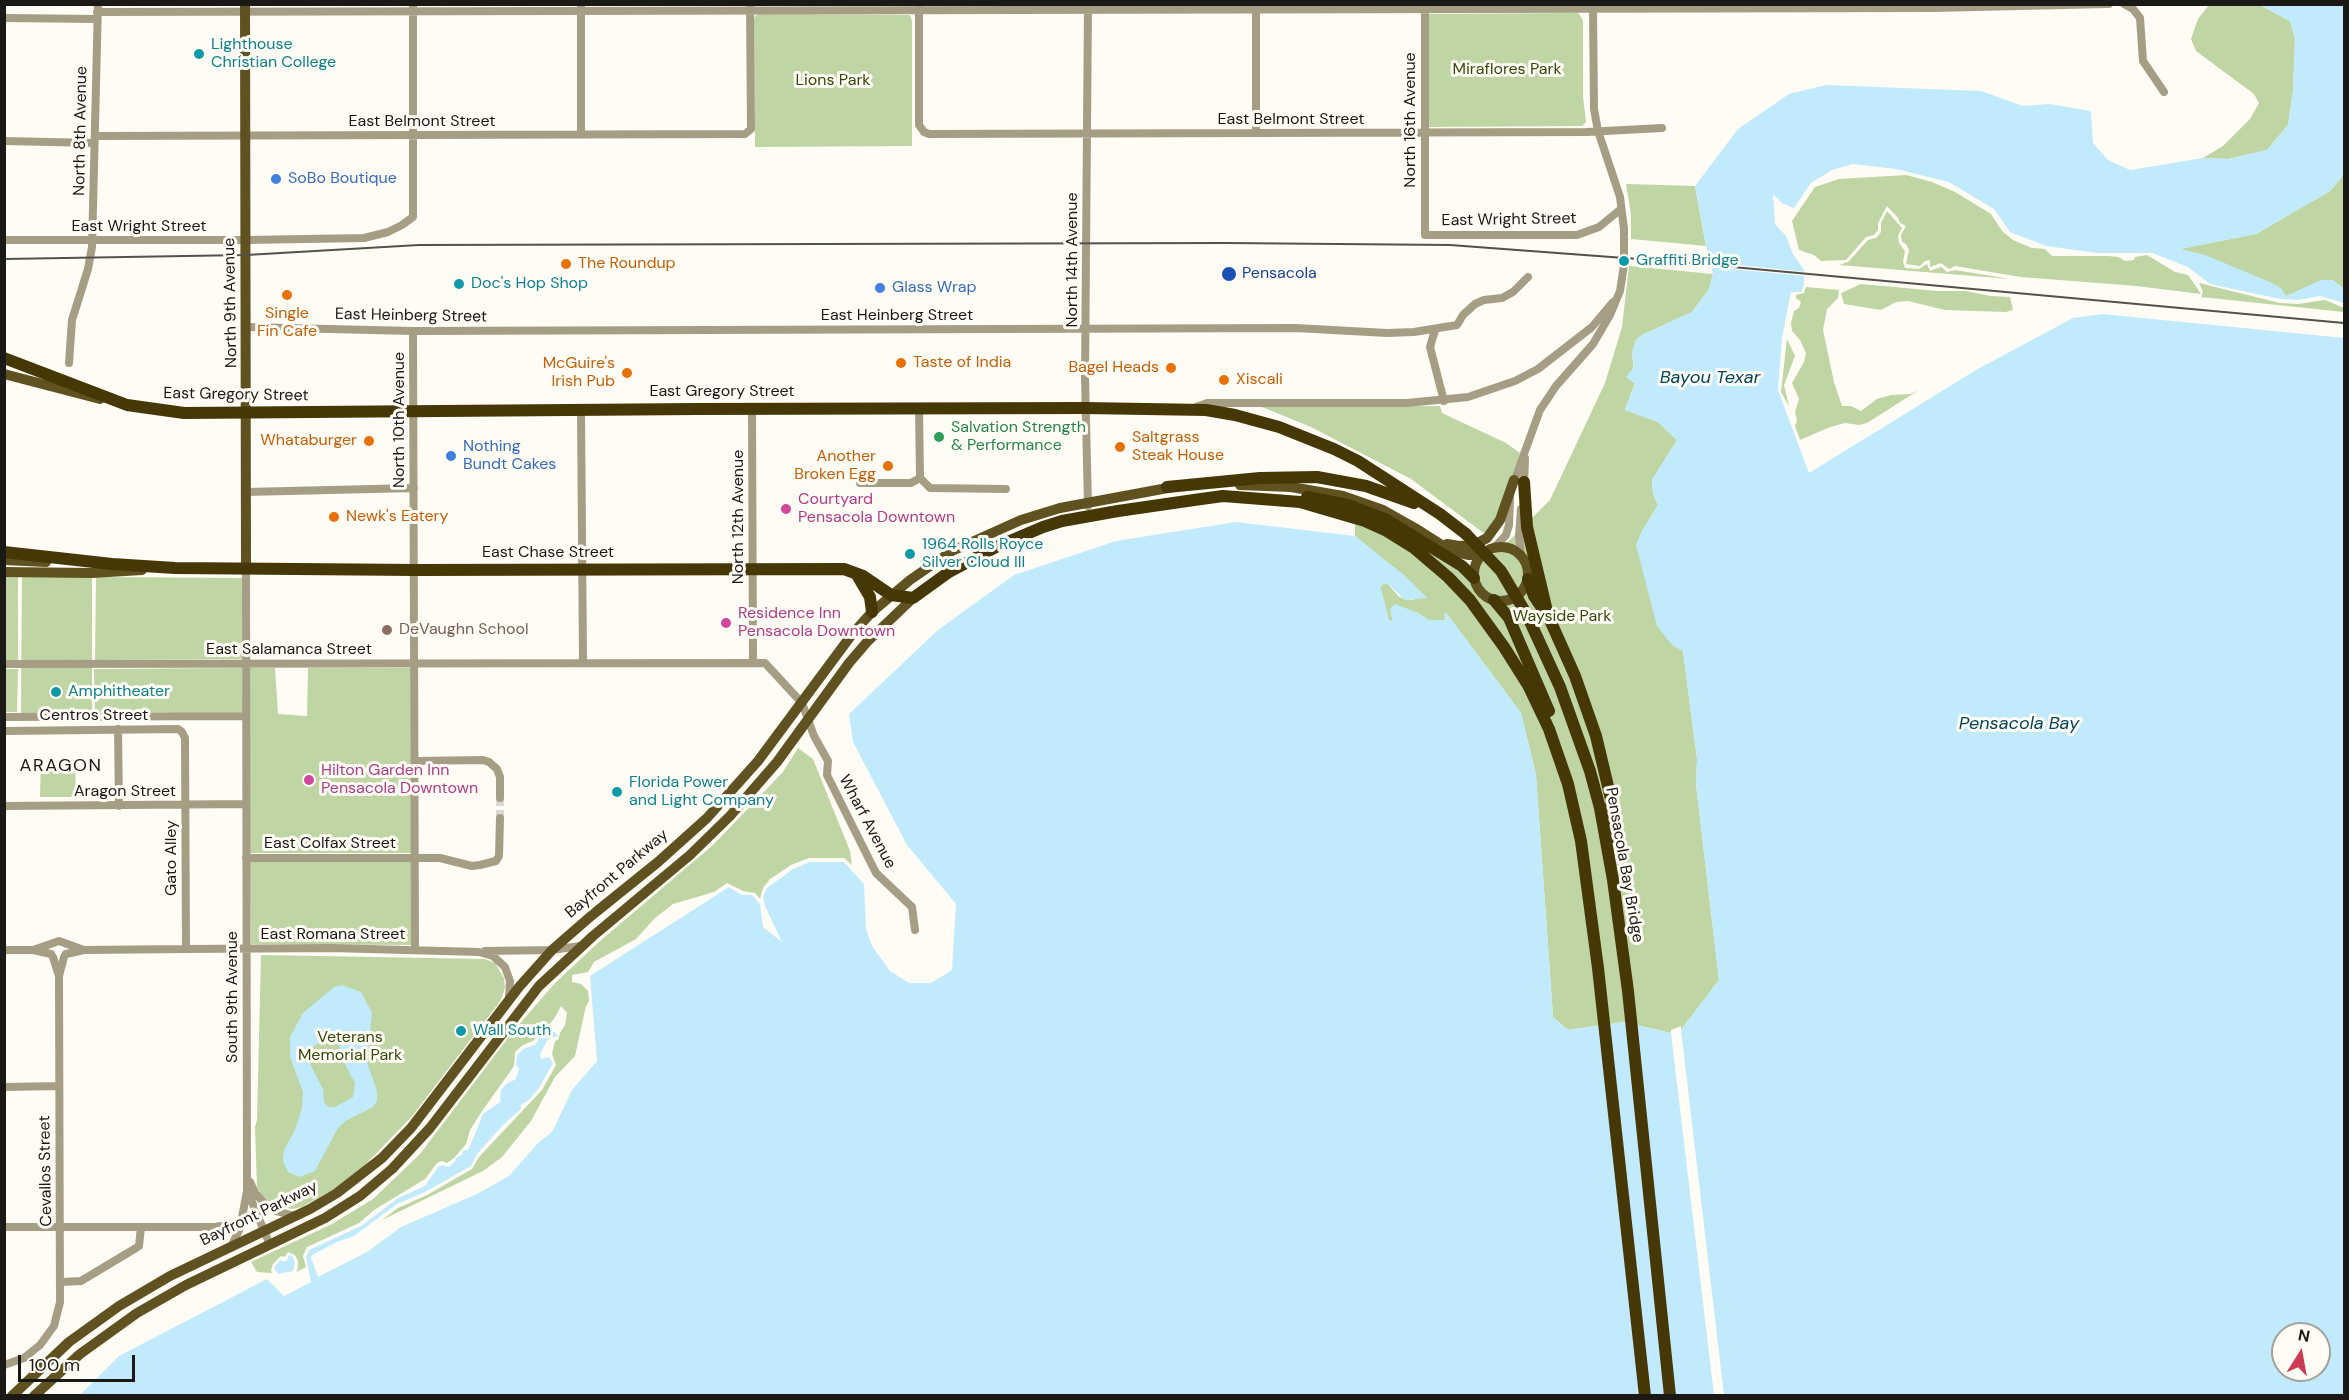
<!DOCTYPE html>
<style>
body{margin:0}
#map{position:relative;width:2349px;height:1400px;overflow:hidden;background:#fffbf5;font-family:"DM Sans",sans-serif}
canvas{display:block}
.frame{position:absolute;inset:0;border:6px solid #1b1916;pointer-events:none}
.north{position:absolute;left:2271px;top:1322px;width:60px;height:60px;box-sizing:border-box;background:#fffbf5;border:2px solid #a4a19c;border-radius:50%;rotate:11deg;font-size:16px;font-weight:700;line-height:24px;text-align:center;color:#1b1916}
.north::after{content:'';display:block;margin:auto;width:21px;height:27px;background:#cb3b53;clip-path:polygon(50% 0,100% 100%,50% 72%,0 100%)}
.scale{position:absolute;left:18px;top:1355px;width:117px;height:27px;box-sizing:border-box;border:3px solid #1b1916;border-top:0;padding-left:8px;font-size:18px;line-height:21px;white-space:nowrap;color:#1b1916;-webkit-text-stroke:4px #fffbf5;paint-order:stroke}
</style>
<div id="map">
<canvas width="2349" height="1400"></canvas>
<div class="frame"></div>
<div class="north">N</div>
<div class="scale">100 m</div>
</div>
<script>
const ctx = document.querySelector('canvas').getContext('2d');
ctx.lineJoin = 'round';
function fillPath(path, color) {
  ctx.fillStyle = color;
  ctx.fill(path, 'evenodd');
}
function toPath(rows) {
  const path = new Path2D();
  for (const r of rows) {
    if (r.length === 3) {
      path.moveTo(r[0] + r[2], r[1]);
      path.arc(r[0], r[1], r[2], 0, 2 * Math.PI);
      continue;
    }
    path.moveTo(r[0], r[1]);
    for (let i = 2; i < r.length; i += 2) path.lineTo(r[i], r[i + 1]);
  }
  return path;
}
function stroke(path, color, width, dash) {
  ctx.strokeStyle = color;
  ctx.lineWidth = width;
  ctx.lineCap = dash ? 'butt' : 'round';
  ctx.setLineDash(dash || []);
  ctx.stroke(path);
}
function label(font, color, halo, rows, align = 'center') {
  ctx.font = font + ' "DM Sans",sans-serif';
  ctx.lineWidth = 6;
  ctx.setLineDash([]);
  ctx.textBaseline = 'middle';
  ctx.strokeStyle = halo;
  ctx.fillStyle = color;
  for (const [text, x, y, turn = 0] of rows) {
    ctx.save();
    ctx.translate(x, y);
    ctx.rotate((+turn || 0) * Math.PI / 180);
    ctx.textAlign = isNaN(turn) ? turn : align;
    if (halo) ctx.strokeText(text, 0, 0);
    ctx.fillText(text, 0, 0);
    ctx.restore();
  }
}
fillPath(toPath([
 [2209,5,2260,5,2290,21,2295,39,2293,91,2288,125,2267,150,2228,159,2203,158,2223,146,2250,119,2259,103,2254,94,2196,51,2191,39,2198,19],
 [1578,13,1583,20,1583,97,1586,122,1582,126,1427,127,1428,14],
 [759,14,910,15,912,21,912,146,755,147,754,20,755,16],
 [2344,174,2344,289,2333,280,2286,296,2179,249,2256,234,2330,191],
 [1906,175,1932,182,1955,192,1991,214,2002,231,2013,240,2032,248,2045,249,2052,256,2108,256,2118,257,2125,261,2134,260,2135,257,2147,255,2175,272,2188,275,2201,294,2136,286,2021,277,1955,266,1949,269,1941,263,1930,267,1930,260,1925,261,1920,266,1906,264,1909,250,1906,244,1902,242,1901,235,1906,226,1900,223,1898,218,1887,206,1878,223,1878,230,1874,235,1866,237,1846,260,1821,261,1814,255,1799,250,1792,221,1815,187,1839,179],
 [1626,184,1695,186,1706,246,1631,239,1631,214],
 [1887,211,1902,228,1898,236,1899,243,1905,251,1903,262,1905,268,1919,269,1927,264,1930,271,1941,267,1947,272,1955,270,2010,279,1839,265,1848,262,1868,240,1876,238,1881,232,1881,223],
 [1629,266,1713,274,1709,289,1692,312,1642,335,1636,340,1632,353,1635,383,1625,410,1658,422,1677,440,1652,480,1653,494,1658,505,1641,533,1683,651,1697,759,1696,784,1719,980,1681,1030,1671,1033,1623,1022,1568,1030,1553,1017,1536,775,1521,713,1447,614,1445,620,1429,620,1416,612,1392,619,1392,622,1389,620,1381,590,1381,586,1383,584,1387,583,1399,597,1411,600,1426,597,1355,536,1355,516,1467,571,1497,552,1514,536,1550,500,1605,383,1622,327],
 [2199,283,2280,303,2298,304,2325,300,2344,308,2344,312,2201,297,2203,292],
 [1861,284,1937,291,1965,291,1991,296,2010,297,2013,310,2006,312,1945,310,1908,301,1896,302,1881,310,1844,304,1841,293],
 [1806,287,1839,290,1838,298,1827,309,1823,330,1834,382,1842,406,1851,406,1861,411,1877,399,1891,395,1911,394,1919,390,1867,423,1859,425,1845,423,1830,427,1800,440,1795,426,1797,421,1795,412,1799,399,1792,383,1804,362,1806,353,1800,340,1792,331,1791,323,1794,311,1799,308,1801,302,1796,298,1796,295,1804,293],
 [1787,339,1795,356,1784,385,1789,406,1781,392],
 [1440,406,1442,413,1506,443,1520,453,1496,519,1485,534,1411,479,1311,427,1262,407],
 [22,572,92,573,92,716,21,717],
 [4,577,18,577,18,660,5,660],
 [96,577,242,578,242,659,95,660],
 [242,668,243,712,95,712,94,669],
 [250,668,275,668,278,714,307,716,308,668,410,668,411,853,250,853],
 [4,669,18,669,17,712,5,712],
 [798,748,813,759,850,851,852,865,844,858,809,858,791,865,770,879,763,888,760,899,755,893,743,891,727,883,714,892,673,904,655,918,636,939,594,962,588,972,572,975,572,982,581,984,588,991,589,1001,586,1006,575,1056,555,1077,531,1121,502,1157,483,1171,382,1220,398,1208,427,1195,472,1169,479,1157,542,1090,556,1065,552,1054,555,1041,558,1040,560,1033,565,1025,567,1013,561,1006,554,1019,533,1041,523,1045,515,1052,514,1066,480,1114,470,1130,466,1144,454,1158,447,1163,442,1161,437,1163,425,1179,374,1210,359,1223,307,1247,303,1256,306,1267,296,1272,298,1268,298,1261,295,1255,288,1252,285,1257,281,1256,273,1264,271,1270,272,1273,257,1272,251,1262,332,1224,373,1199,420,1154,511,1034,554,984,600,941,713,845,783,772],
 [41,761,75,761,76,797,40,797],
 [250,862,411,862,411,945,251,944],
 [261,955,485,959,495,963,504,978,505,987,501,1000,413,1115,362,1168,339,1186,302,1207,292,1209,274,1206,262,1195,257,1188,255,1127,257,1120]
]), '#bfd5a3');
fillPath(toPath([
 [2260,5,2344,5,2344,174,2330,191,2256,234,2181,249,2205,255,2270,282,2281,288,2286,296,2321,280,2333,280,2344,289,2344,303,2320,296,2298,300,2280,299,2210,284,2188,267,2152,253,2097,253,2046,246,2010,232,1994,209,1949,182,1896,169,1853,164,1832,170,1811,183,1794,208,1782,203,1773,194,1775,224,1786,236,1793,254,1804,270,1804,284,1801,292,1791,292,1782,338,1778,390,1809,473,1976,370,2073,318,2102,314,2344,338,2344,1395,79,1396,119,1356,267,1279,284,1296,311,1282,306,1257,309,1250,361,1226,398,1198,425,1186,438,1167,443,1165,449,1167,456,1160,456,1158,463,1154,462,1151,468,1150,470,1146,483,1114,500,1102,501,1090,506,1084,516,1079,519,1068,516,1065,517,1056,523,1049,535,1045,546,1030,552,1029,558,1036,548,1039,540,1054,541,1059,549,1057,553,1063,539,1088,529,1100,521,1105,521,1109,503,1125,477,1154,471,1166,425,1192,397,1204,354,1236,337,1242,312,1255,311,1258,318,1277,367,1252,401,1227,477,1194,509,1176,538,1143,552,1132,572,1090,597,1061,590,976,729,887,742,895,752,895,760,904,763,927,782,942,765,906,763,896,767,888,793,869,810,862,844,862,864,884,866,929,872,946,890,971,909,983,931,983,952,970,956,904,907,845,853,742,849,714,938,630,1014,575,1116,541,1236,522,1355,536,1404,575,1427,598,1405,600,1387,583,1383,584,1381,586,1381,590,1389,620,1392,621,1392,619,1390,609,1395,604,1416,612,1429,620,1445,620,1444,613,1447,614,1521,713,1536,775,1553,1017,1568,1030,1623,1022,1671,1033,1681,1030,1719,980,1696,784,1697,759,1683,651,1672,645,1657,626,1636,545,1641,533,1658,505,1653,494,1652,480,1677,440,1658,422,1625,410,1635,384,1626,377,1634,367,1632,353,1636,340,1642,335,1692,312,1709,289,1713,274,1706,246,1695,186,1738,129,1789,94,1826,85,1981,91,2023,106,2049,104,2091,111,2093,143,2108,160,2130,170,2203,158,2228,159,2267,150,2288,125,2293,91,2295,39,2290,21],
 [2283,1334,2319,1334,2319,1370,2283,1370],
 [342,985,361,992,372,1013,367,1063,377,1091,377,1101,373,1107,347,1120,338,1128,315,1171,299,1177,288,1172,283,1161,284,1150,295,1130,302,1108,303,1092,290,1057,290,1037,303,1013,334,987],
 [329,1037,337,1039,345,1064,355,1083,353,1097,335,1107,328,1107,324,1102,323,1089,308,1060,308,1053,312,1047],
 [292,1255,295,1263,293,1271,278,1274,274,1268,280,1260,285,1262,288,1259,288,1256]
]), '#c1ebfd');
fillPath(toPath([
 [1707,262,1807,272,1807,276,1708,267],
 [1681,1026,1681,1030,1724,1395,1714,1395,1671,1033,1671,1030]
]), '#fffbf5');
stroke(toPath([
 [500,798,500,818]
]), '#ddd9d4', 8, [8, 4]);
stroke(toPath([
 [919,4,919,125,924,132,929,134,1586,132,1662,128],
 [2124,4,2133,9,2140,18,2143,61,2164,92],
 [1256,6,1256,133],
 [1425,6,1425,235,1577,235,1599,227,1621,209],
 [97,12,1932,8,2109,4],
 [4,18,97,19],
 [581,134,581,4],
 [95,136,745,134,751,129,750,4],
 [4,141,94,143],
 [4,240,246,240,364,238,388,232,402,225,413,217,413,4],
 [246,327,413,331,1296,328,1387,333,1414,332,1457,325,1463,315,1475,304,1484,300,1502,298,1513,292,1528,277],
 [1435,330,1430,347,1444,401],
 [413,331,415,949],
 [69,363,72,320,88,269,92,247,98,4],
 [1196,407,1207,403,1407,403,1468,397,1515,381,1538,369,1592,327,1613,302],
 [919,408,920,478],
 [752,409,753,662],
 [581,410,583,663],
 [920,478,930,488,1006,489],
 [860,483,911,483,920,478],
 [1513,484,1540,410,1556,386,1593,344,1610,315,1620,291,1624,265,1624,229,1620,197,1598,131,1594,109,1593,6],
 [1524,485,1525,458],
 [246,492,414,488],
 [1088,506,1085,377,1088,4],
 [1495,547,1506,535,1509,525,1510,498],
 [1521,555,1519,536,1521,509],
 [246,569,247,1190,270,1245],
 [4,664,765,663,802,703,814,736,828,761,827,775,876,873,912,907,915,930],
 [4,717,246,716],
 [118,729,119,806],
 [4,731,178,729,182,732,185,738,186,949],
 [415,761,483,760,489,762,497,769,500,777,500,798],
 [4,806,246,804],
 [246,858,440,858,472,866,480,865,496,861,499,856,500,818],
 [4,950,33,950,59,941,84,950],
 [33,950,51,954],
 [485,951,552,950,580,946],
 [66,954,84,950,186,949,332,948,479,952,493,956,505,967,510,981,509,997],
 [59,976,64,957],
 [4,1087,59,1086],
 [250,1182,255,1193,267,1206,276,1211,295,1216],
 [4,1227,215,1227,227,1225],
 [232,1245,240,1228,247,1191],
 [61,1282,81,1281,136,1248,139,1246,141,1227],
 [4,1365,24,1358,40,1345,54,1326,60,1302,59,976,53,957]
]), '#a69e84', 8);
stroke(toPath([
 [245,4,246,569],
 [4,374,100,399],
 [1240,485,1291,487,1343,496,1383,510,1415,528,1451,551,1469,555,1482,554],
 [1447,544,1459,546,1474,545,1487,538,1500,520,1514,480],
 [1501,574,27],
 [4,560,46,562],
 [4,572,92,573,142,570],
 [12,1396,69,1342,119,1306,170,1276,310,1209,337,1193,382,1158,411,1128,519,987,552,950,591,916,658,862,707,818,758,761,853,633,872,612,910,580,952,551,1021,520,1060,508,1173,487],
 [34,1396,80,1354,137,1313,186,1285,325,1218,360,1196,392,1169,430,1128,539,986,593,936,690,855,730,816,777,762,849,663,867,642,913,598]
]), '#605220', 10);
stroke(toPath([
 [4,358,127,405,184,413,697,409,1085,408,1206,410,1235,415,1279,427,1334,449,1358,461,1440,514,1466,534],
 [1524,482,1527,527,1546,607],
 [1167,487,1260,478,1317,477,1366,486,1414,503],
 [1307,497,1348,505,1385,519,1462,566,1474,578],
 [4,552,112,564,175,568,415,570,844,569,863,576,891,595,913,598,949,572,996,547,1043,527,1062,521,1118,511,1194,500,1223,496,1300,502,1365,521,1385,530,1414,548,1448,577,1470,600,1504,647,1528,685,1549,729,1568,784,1581,841,1598,968,1645,1396],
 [857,575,870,597,872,612],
 [1528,579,1534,596,1550,620,1575,676,1596,736,1611,799,1612,837],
 [1494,600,1509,618,1549,711],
 [1527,615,1560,687,1590,771,1600,808,1613,880,1628,991,1670,1396]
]), '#453806', 12);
stroke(toPath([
 [4,259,246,255,419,245,1226,243,1450,245,1678,262,2344,323]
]), '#53514d', 2);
stroke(toPath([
 [1466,534,1501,571,1527,615]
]), '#453806', 12);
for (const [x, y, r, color] of [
 [199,54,6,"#0f9aa8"],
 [276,179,6,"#3f7fe0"],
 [1624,261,6,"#0f9aa8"],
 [566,264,6,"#e8710a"],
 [1229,274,8,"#1a4fb4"],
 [459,284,6,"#0f9aa8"],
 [880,288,6,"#3f7fe0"],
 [287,295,6,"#e8710a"],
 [901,363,6,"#e8710a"],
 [1171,368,6,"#e8710a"],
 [627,373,6,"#e8710a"],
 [1224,380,6,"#e8710a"],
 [939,437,6,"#2e9e5b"],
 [369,441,6,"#e8710a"],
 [1120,447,6,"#e8710a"],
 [451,456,6,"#3f7fe0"],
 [888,466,6,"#e8710a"],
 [786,509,6,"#d1479c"],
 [334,517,6,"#e8710a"],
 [910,554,6,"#0f9aa8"],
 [726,623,6,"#d1479c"],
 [387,630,6,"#8d6e63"],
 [56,692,6,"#0f9aa8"],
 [309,780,6,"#d1479c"],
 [617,792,6,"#0f9aa8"],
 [461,1031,6,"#0f9aa8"]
]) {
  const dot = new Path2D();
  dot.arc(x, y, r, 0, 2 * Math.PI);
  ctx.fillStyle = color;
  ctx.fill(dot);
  stroke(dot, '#fffbf5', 2);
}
label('16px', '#0d838f', '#fffbf5', [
 ["Lighthouse",211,45],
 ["Christian College",211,63],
 ["Graffiti Bridge",1636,261],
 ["Doc's Hop Shop",471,284],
 ["1964 Rolls Royce",922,545],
 ["Silver Cloud III",922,563],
 ["Amphitheater",68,692],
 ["Florida Power",629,783],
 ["and Light Company",629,801],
 ["Wall South",473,1031]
], 'left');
label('16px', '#344908', '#fffbf5', [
 ["Miraflores Park",1507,70],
 ["Lions Park",833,81],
 ["Wayside Park",1562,617],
 ["Veterans",350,1038],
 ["Memorial Park",350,1056]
]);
label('16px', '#1b1916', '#fffbf5', [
 ["East Belmont Street",1291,120],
 ["North 16th Avenue",1411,120,-90],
 ["East Belmont Street",422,122],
 ["North 8th Avenue",81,131,-89],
 ["East Wright Street",1509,220,-1],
 ["East Wright Street",139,227],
 ["North 14th Avenue",1073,260,-90],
 ["North 9th Avenue",231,303,-91],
 ["East Heinberg Street",411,316,1],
 ["East Heinberg Street",897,316],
 ["East Gregory Street",722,392],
 ["East Gregory Street",236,395,1],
 ["North 10th Avenue",400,420,-90],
 ["North 12th Avenue",739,517,-90],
 ["East Chase Street",548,553],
 ["East Salamanca Street",289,650],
 ["Centros Street",94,716],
 ["Aragon Street",125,792],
 ["Wharf Avenue",867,822,62],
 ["East Colfax Street",330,844],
 ["Gato Alley",172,858,-90],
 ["Pensacola Bay Bridge",1624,865,80],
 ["Bayfront Parkway",617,874,-40],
 ["East Romana Street",333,935],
 ["South 9th Avenue",233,997,-90],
 ["Cevallos Street",46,1171,-91],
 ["Bayfront Parkway",259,1214,-26]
]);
label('16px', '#366cbe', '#fffbf5', [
 ["SoBo Boutique",288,179],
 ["Glass Wrap",892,288],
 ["Nothing",463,447],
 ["Bundt Cakes",463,465]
], 'left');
label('16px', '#c56008', '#fffbf5', [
 ["The Roundup",578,264],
 ["Single",287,314,"center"],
 ["Fin Cafe",287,332,"center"],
 ["Taste of India",913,363],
 ["McGuire's",615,364,"right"],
 ["Irish Pub",615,382,"right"],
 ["Bagel Heads",1159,368,"right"],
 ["Xiscali",1236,380],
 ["Saltgrass",1132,438],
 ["Steak House",1132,456],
 ["Whataburger",357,441,"right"],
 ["Another",876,457,"right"],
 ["Broken Egg",876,475,"right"],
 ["Newk's Eatery",346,517]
], 'left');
label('16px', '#164399', '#fffbf5', [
 ["Pensacola",1242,274]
], 'left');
label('16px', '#27864d', '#fffbf5', [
 ["Salvation Strength",951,428],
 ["& Performance",951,446]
], 'left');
label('16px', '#b23c85', '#fffbf5', [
 ["Courtyard",798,500],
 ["Pensacola Downtown",798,518],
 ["Residence Inn",738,614],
 ["Pensacola Downtown",738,632],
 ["Hilton Garden Inn",321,771],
 ["Pensacola Downtown",321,789]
], 'left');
label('16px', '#785e54', '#fffbf5', [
 ["DeVaughn School",399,630]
], 'left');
label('italic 18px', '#024458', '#fffbf5', [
 ["Bayou Texar",1710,378],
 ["Pensacola Bay",2019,724]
]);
ctx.letterSpacing = '1.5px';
label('18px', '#1b1916', '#fffbf5', [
 ["ARAGON",61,766]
]);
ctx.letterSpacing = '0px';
</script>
